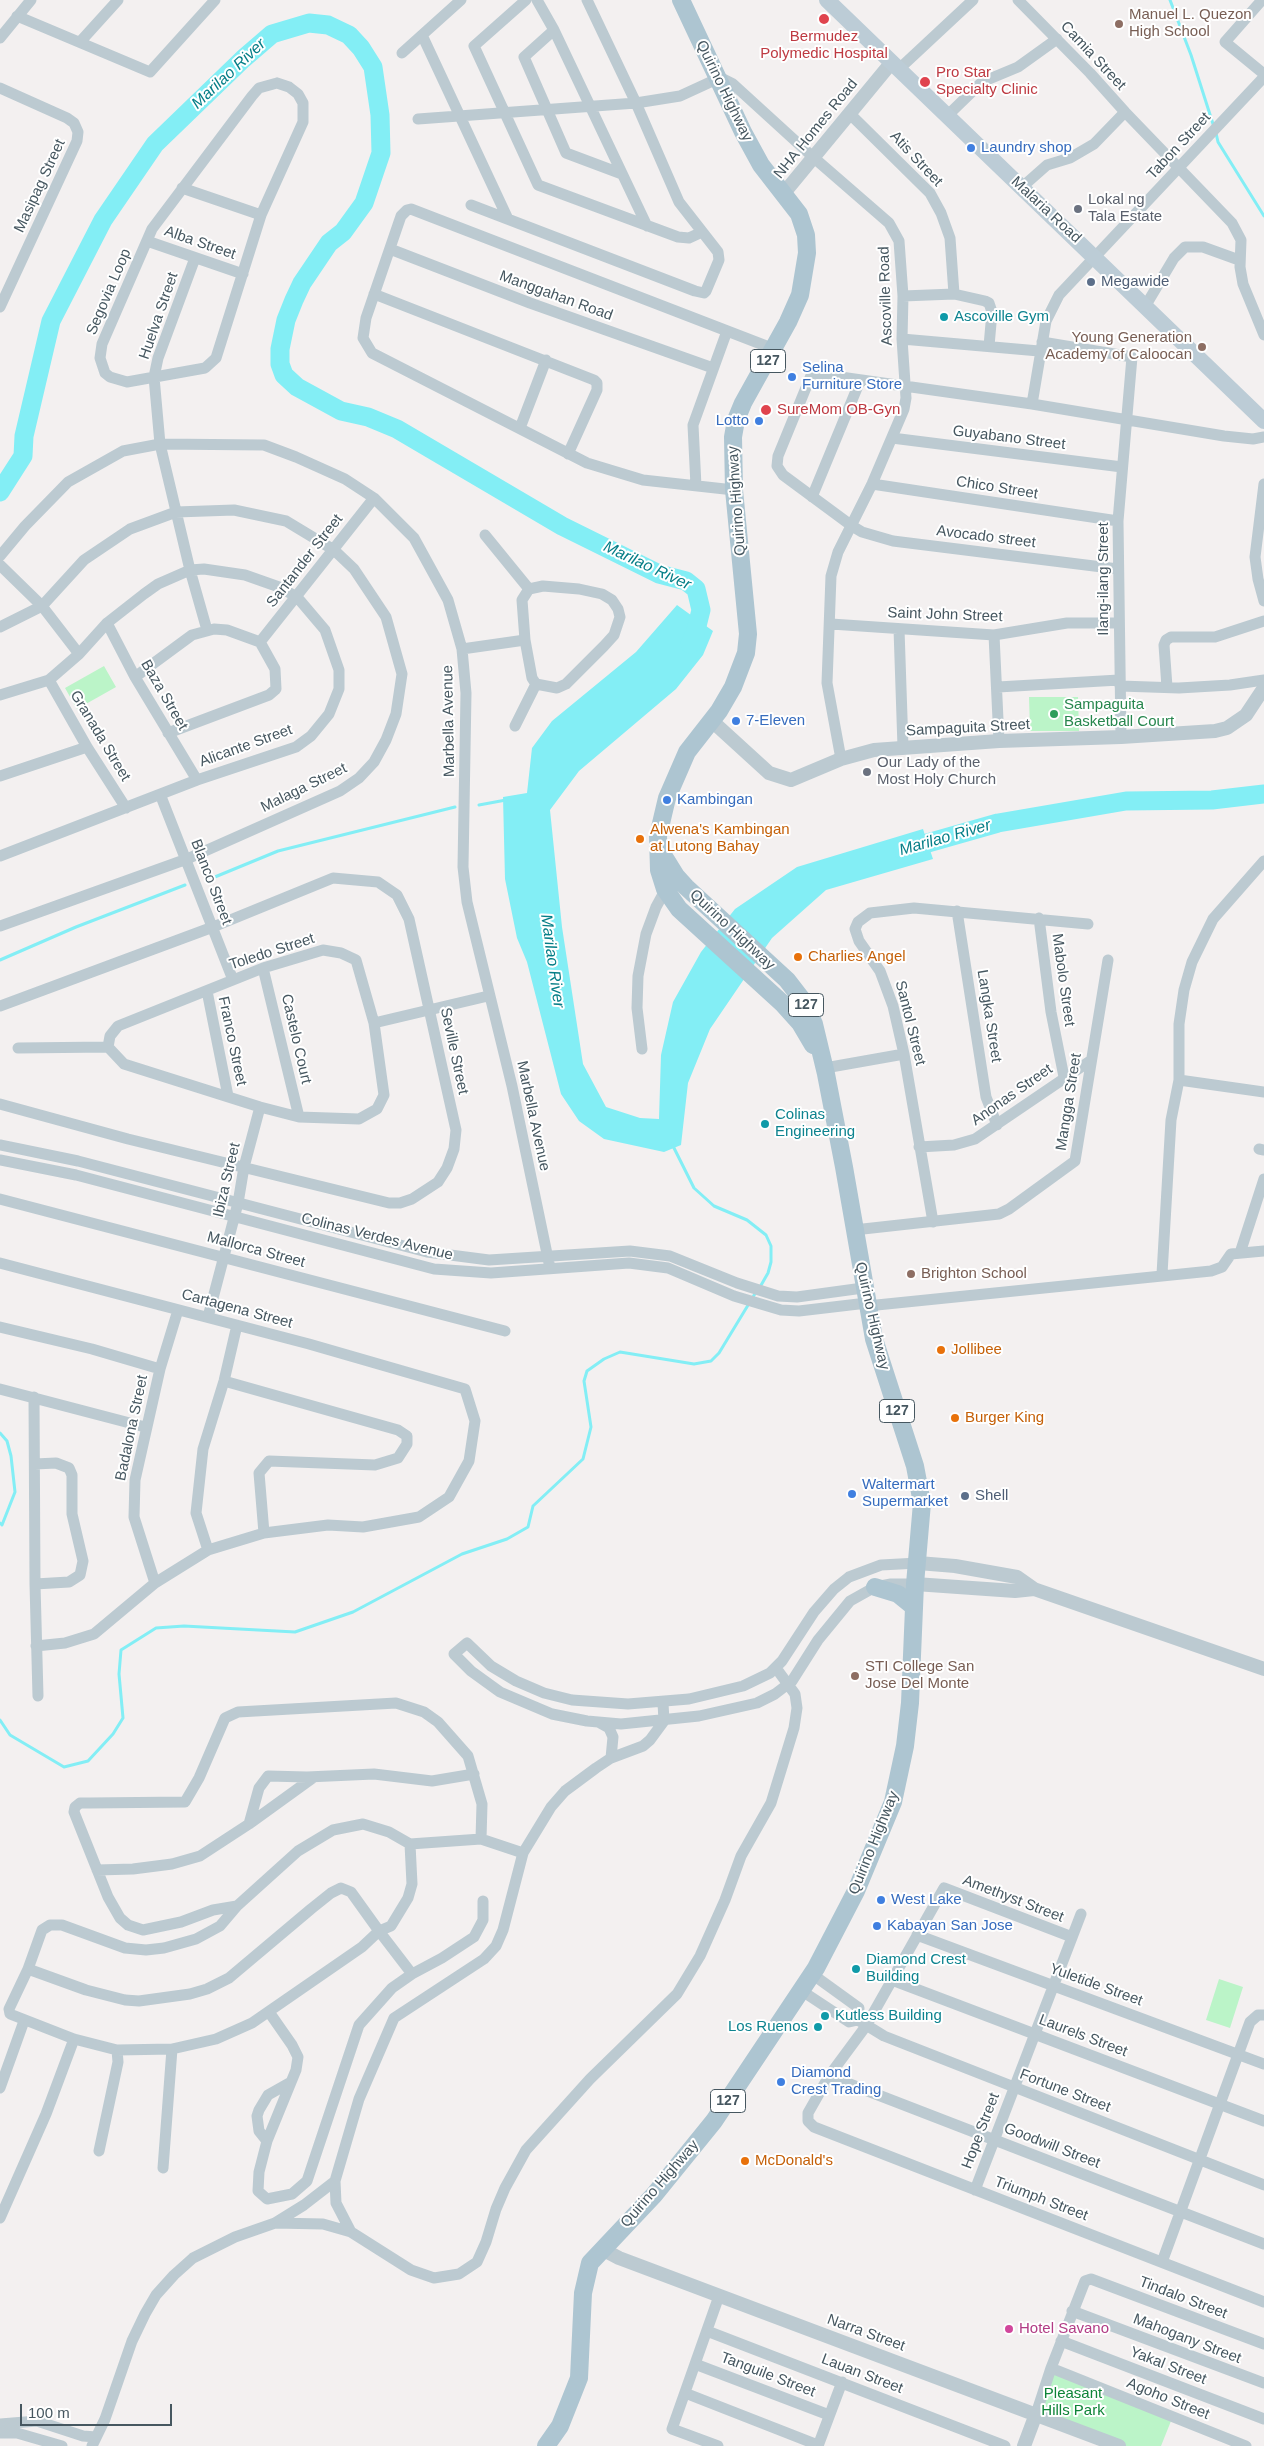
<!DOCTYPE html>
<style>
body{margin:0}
#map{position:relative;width:1264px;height:2446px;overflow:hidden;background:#f3f0f0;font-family:Arial,sans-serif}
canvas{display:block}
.scale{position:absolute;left:20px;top:2404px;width:152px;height:22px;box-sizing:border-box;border:2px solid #465760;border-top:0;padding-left:6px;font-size:15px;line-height:18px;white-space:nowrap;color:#465760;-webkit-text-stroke:4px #fff;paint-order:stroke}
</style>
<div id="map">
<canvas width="1264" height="2446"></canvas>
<div class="scale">100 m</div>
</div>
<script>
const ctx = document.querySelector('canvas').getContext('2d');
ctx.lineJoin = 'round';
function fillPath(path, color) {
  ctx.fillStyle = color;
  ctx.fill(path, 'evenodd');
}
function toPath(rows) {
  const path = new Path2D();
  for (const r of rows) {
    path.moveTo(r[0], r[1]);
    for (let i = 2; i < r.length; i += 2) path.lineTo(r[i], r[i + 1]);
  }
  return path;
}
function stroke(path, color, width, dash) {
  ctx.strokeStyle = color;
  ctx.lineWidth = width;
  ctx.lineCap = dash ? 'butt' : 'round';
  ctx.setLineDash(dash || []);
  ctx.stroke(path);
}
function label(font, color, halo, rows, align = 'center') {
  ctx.font = font + ' Arial,sans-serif';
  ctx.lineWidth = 4;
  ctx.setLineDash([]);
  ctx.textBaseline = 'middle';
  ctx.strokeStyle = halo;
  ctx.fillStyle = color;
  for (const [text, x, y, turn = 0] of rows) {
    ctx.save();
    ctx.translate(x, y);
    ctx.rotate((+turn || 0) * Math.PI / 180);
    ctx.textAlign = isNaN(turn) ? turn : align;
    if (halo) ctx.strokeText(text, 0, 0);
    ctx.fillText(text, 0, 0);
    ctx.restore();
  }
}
fillPath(toPath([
 [104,666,116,687,77,709,65,688],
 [1029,697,1078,697,1079,731,1030,731],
 [1219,1979,1243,1987,1230,2028,1206,2020],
 [1054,2370,1173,2416,1161,2446,1126,2446,1039,2415]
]), '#bbf4c8');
fillPath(toPath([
 [677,605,713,631,703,655,676,689,579,771,550,810,562,927,583,1064,606,1107,640,1118,659,1119,661,1055,673,1002,701,952,735,909,797,867,923,829,933,859,826,890,772,938,710,1029,688,1083,681,1145,664,1152,604,1139,579,1121,561,1094,527,962,517,938,505,879,503,797,527,793,532,748,552,721,636,652]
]), '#83eef5');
stroke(toPath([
 [1170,0,1191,55,1213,124],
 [1216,133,1218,142,1264,216],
 [479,805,506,800],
 [210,879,278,851,455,807],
 [0,960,76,927,185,885],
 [672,1144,694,1188,714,1206,747,1220,766,1235,771,1246,771,1262,768,1273,760,1287],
 [0,1433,7,1441,11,1456,15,1492,2,1525,0,1523],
 [0,1720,10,1735,64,1767,88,1761,113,1734,123,1718,119,1674,121,1650,156,1628,184,1626,295,1632,353,1612,462,1554,507,1539,528,1527,533,1506,583,1459,591,1427,584,1381,587,1371,604,1359,620,1352,694,1364,711,1361,719,1353,756,1292]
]), '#83eef5', 3);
stroke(toPath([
 [0,492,23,456,24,436,51,321,103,220,155,144,243,59,272,34,309,23,328,25,349,35,361,48,373,67,380,115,381,153,364,203,343,232,329,243,302,283,294,300,286,320,280,349,280,364,284,375,297,387,341,411,368,417,397,429,562,526,659,574,686,581,696,589,701,610,695,634,690,644],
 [903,850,998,823,1126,801,1212,800,1264,794]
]), '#83eef5', 19);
stroke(toPath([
 [526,0,474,46,538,185,678,237,689,238,702,232],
 [537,0,554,30,647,226],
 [1018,0,1090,73,1125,112,1232,223,1241,240,1240,267,1243,284,1264,335],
 [1262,0,1225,42,1264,74],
 [17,16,150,72,215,0],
 [554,30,524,57,566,153,622,174],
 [422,35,508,219],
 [0,38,31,0],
 [80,42,118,0],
 [402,53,461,0],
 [899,69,973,0],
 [277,83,289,87,298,94,303,103,303,122,261,215,216,358,205,368,127,382,110,377,105,373,100,358,102,344,152,229,252,96,259,88,277,83],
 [0,88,67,118,74,123,78,132,77,141,0,307],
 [849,113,930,193,941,213,950,238,954,294],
 [947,116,982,82,1018,67,1057,39],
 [418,119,636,103,680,96,717,79,723,79,733,84,813,157,889,223,899,241,903,296,902,339,906,398,904,409,872,484,838,552,831,576,827,683,841,759],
 [182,188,261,215],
 [1021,188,1047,165,1070,158,1094,144,1125,112],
 [471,205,695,291,704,293,706,291,719,260,718,252,679,202,636,103,587,0],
 [147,241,243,274],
 [390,249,530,303,713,368],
 [195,258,158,358,154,377,160,444,190,570,207,630],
 [374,294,594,380,597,383,597,390,568,454],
 [903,296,954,294,985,301,989,303,992,312,989,346],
 [1146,305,1174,258,1185,247,1203,247,1239,260],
 [902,339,1039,351],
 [1042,342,1132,357,1118,521,1121,737],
 [1032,404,1046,321,1059,295,1264,77],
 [520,428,546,360],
 [892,438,1122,467],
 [872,484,1118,521],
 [1264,484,1255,557,1258,579,1264,601],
 [696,486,693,425,727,331],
 [734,490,643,480,587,463,372,353,363,338,366,318,401,216,407,210,411,209,774,349],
 [812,497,860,381],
 [485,535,529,589],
 [0,556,25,526,68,482,123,451,160,444,264,445,296,457,345,479,374,498,414,538,448,600,462,649,466,693,463,867,467,902,512,1086,550,1268],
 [0,565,42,606,79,654],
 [1118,569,893,541,862,532,852,526,783,475,777,466,778,456,812,373,1032,404,1224,436,1253,439,1264,437],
 [543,586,579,589,602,594,612,600,618,609,620,617,614,635,604,646,566,684,557,688,536,684,532,678,525,640,522,600,529,589,543,586],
 [107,623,135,677,197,780],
 [831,624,994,635,1067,623,1118,623],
 [0,627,42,606,84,560,130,529,176,512,234,510,286,521,334,550,354,569,386,617,402,674,396,714,386,740,374,762,359,778,340,791,187,859,0,926],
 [899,629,903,747],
 [994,635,999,741],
 [260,642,374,498],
 [462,649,525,640],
 [135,677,192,635,214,629,227,630,260,642,275,669,276,689,269,695,168,733],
 [49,680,87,747,126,808],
 [1120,686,1179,688,1230,685,1264,680],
 [998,687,1119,680],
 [1167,687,1164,645,1166,640,1171,637,1215,637,1264,621],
 [0,695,49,680,79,654,107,623,144,594,158,584,190,570,204,569,245,575,279,587,297,597,325,630,339,670,339,689,329,714,311,736,296,747,197,780,0,856],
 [515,726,536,684],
 [0,776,87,747],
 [160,794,233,980],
 [957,911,986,1097,997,1125],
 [1039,918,1051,1012,1064,1077],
 [323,950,341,953,356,960,374,1023,384,1095,377,1109,359,1119,299,1117,260,1107,124,1064,108,1047,110,1036,118,1026,263,968,323,950],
 [263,968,299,1117],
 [207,991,228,1096],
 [0,1006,213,927,333,878,378,882,397,895,409,919,456,1130,454,1149,447,1168,438,1182,412,1199,400,1203,389,1203,128,1139,0,1104],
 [374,1023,488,996],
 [18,1048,108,1047],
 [642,1049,637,1008,638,976,646,934,656,907,667,887],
 [825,1068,904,1054],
 [1179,1080,1264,1092],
 [0,1145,78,1161,427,1252,489,1260,630,1251,670,1256,737,1283,778,1296,797,1297,863,1288],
 [919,1147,954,1145,975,1139,1090,1061],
 [1259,1149,1264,1150],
 [0,1160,76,1175,434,1269,491,1273,629,1263,668,1268,734,1296,781,1310,799,1311,867,1303],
 [0,1199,505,1331],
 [933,1222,904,1054,893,1006,880,971,859,941,855,929,858,922,870,913,914,908,1088,924],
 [854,1230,999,1214,1009,1209,1075,1161,1108,960],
 [1240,1253,1264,1179],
 [0,1263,309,1344,465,1389,475,1421,469,1461,449,1497,419,1517,363,1527,328,1525,264,1533,208,1550,155,1583,94,1634,65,1643,36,1646],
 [1162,1274,1171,1120,1179,1080,1179,1024,1184,990,1192,962,1213,919,1264,861],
 [867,1306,1211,1271,1222,1267,1231,1254,1264,1251],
 [208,1317,238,1203,244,1167,260,1107],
 [0,1327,92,1349,160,1369],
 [224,1381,398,1430,407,1436,407,1444,398,1458,375,1465,269,1461,259,1473,264,1533],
 [0,1389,145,1427],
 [34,1397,35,1584,38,1696],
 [35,1464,56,1463,69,1468,72,1475,72,1514,83,1561,80,1575,69,1582,35,1584],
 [208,1550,196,1513,203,1449,224,1381,237,1325],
 [155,1583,134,1517,135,1480,160,1369,178,1310],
 [915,1584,891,1584,875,1587,850,1601,818,1640,792,1681,775,1694,757,1703,699,1716,621,1724,587,1721,552,1714,500,1692,471,1671,454,1654,467,1643,491,1666,516,1681,544,1693,572,1700,628,1704,689,1699,743,1686,770,1673,782,1661,814,1612,834,1589,849,1577,881,1565,918,1563],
 [600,1723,609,1728,613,1737,611,1758],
 [249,1824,314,1777],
 [481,1839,410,1844,389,1832,363,1824,333,1830,298,1851,237,1906,213,1910,181,1922,143,1930,128,1925,120,1918,108,1897,74,1812,75,1807,80,1803,90,1803,185,1802,199,1778,225,1718,238,1712,396,1703,424,1712,438,1722,468,1756,482,1804,481,1839,523,1853],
 [410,1844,412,1884,408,1898,391,1926,379,1931,412,1974,442,1958,474,1937,483,1920,483,1901],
 [97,1870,133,1869,172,1864,200,1856,249,1824,259,1788,268,1776,307,1777,374,1774,432,1781,474,1774],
 [917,1935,1264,2064],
 [1072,1937,944,1888,866,2026,829,2076,808,2113,808,2121,814,2127,1264,2302],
 [28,1969,86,1990,125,2000,139,2001,190,1994,207,1989,229,1978,311,1909,331,1893,341,1888,351,1892,379,1931,362,1947,252,2023,216,2039,172,2049,117,2050,74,2039,10,2014,9,2009,28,1969,42,1930,50,1925,62,1925,125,1948,146,1950,164,1948,196,1939,220,1926,237,1906],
 [812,1974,859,2008,858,2020],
 [892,1980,1264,2121],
 [802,1991,849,2022,858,2020],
 [269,2012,292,2045,298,2057,296,2070,267,2141,259,2172,258,2191,267,2199,292,2194,307,2181,359,2025,392,1988,412,1974],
 [858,2020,884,2036,1264,2185],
 [829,2076,1264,2244],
 [0,2088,24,2021],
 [267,2141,259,2131,257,2116,259,2110,268,2095,291,2082],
 [99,2151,118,2062,117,2050],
 [163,2168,172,2049],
 [975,2190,1081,1914],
 [0,2218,46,2114,74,2039],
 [275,2223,323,2224,351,2232,411,2270,434,2278,459,2274,477,2262,486,2242,496,2209,505,2188,526,2150,590,2079,677,1994,700,1956,725,1900,741,1856,771,1803,794,1728,797,1708,795,1694,776,1668],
 [351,2232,336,2203,335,2181,359,2099,394,2018,484,1959,496,1946,503,1930,523,1853,551,1807,565,1791,596,1768,611,1758,643,1746,650,1740,664,1721,663,1703],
 [1162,2262,1250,2022,1258,2015,1264,2015],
 [1072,2311,1264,2383],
 [707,2331,1005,2446],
 [1061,2341,1264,2419],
 [695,2364,829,2415],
 [1051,2368,1246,2446],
 [685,2393,818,2445],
 [1036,2414,1051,2368,1085,2281,1091,2279,1264,2344],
 [0,2424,37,2421,83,2436,96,2437],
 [0,2433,17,2433,62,2446],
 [92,2446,105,2419,132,2341,145,2314,156,2295,174,2275,193,2258,235,2237,275,2223,304,2205,335,2181],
 [718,2446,672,2429,719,2296],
 [818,2446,842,2382]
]), '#bccad1', 11);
stroke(toPath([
 [784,193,892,62],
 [712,721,769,773,791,780,841,759,874,750,999,741,1121,737,1215,731,1227,728,1246,715,1264,688],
 [918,1563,955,1566,1017,1577,1034,1589,1264,1669],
 [915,1584,1015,1591,1034,1589],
 [602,2249,619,2258,1119,2446],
 [1024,2446,1036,2414]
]), '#bccad1', 14);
stroke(toPath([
 [827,0,1264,421]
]), '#bcccd6', 16);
stroke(toPath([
 [681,0,743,132,761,165,799,214,806,235,807,253,800,295,788,322,743,403,736,420,733,437,734,490,748,634,746,653,733,687,719,711,687,752,667,798,658,836,659,870,665,889,679,909,782,1003,800,1023,813,1045],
 [875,1587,898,1594,914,1607],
 [546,2446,560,2426,579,2378,583,2293,590,2263,654,2195,714,2121,816,1968,856,1891,893,1802,905,1746,910,1703,915,1584,922,1503,915,1466,874,1339,844,1167,826,1074,814,1024,804,1002,787,980,686,887,676,876,658,847]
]), '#adc5d1', 18);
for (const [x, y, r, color] of [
 [824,19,6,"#e0444e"],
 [1119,24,5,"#8d6e63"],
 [925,82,6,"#e0444e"],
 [971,148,5,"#3f7fe0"],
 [1078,209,5,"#6b7280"],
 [1091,282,5,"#5c6f8a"],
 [944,317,5,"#0f9aa8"],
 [1202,347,5,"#8d6e63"],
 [792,377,5,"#3f7fe0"],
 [766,410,6,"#e0444e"],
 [759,421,5,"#3f7fe0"],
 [1054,714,5,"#2e9e5b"],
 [736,721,5,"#3f7fe0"],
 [867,772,5,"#6b7280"],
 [667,800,5,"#3f7fe0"],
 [640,839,5,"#e8710a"],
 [798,957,5,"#e8710a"],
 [765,1124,5,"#0f9aa8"],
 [911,1274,5,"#8d6e63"],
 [941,1350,5,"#e8710a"],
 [955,1418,5,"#e8710a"],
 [852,1494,5,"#3f7fe0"],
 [965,1496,5,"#5c6f8a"],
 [855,1676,5,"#8d6e63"],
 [881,1900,5,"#3f7fe0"],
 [877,1926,5,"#3f7fe0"],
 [856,1969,5,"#0f9aa8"],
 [825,2016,5,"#0f9aa8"],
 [818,2027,5,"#0f9aa8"],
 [781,2082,5,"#3f7fe0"],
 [745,2161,5,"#e8710a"],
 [1009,2329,5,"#d1479c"]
]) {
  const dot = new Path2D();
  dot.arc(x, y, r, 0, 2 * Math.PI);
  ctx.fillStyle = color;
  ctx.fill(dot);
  stroke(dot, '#fff', 2);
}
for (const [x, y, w] of [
 [768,361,35],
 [806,1005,35],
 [897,1411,35],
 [728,2101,35]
]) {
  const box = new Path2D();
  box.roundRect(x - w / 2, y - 11.5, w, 23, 4);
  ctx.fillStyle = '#fff';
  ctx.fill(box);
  stroke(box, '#465760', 1);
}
label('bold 14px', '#465760', null, [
 ["127",768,361],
 ["127",806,1005],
 ["127",897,1411],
 ["127",728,2101]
]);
label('15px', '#785e54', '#fff', [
 ["Manuel L. Quezon",1129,15],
 ["High School",1129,32],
 ["Young Generation",1192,338,"right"],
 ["Academy of Caloocan",1192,355,"right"],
 ["Brighton School",921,1274],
 ["STI College San",865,1667],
 ["Jose Del Monte",865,1684]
], 'left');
label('15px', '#be3a42', '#fff', [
 ["Bermudez",824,37,"center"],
 ["Polymedic Hospital",824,54,"center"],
 ["Pro Star",936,73],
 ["Specialty Clinic",936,90],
 ["SureMom OB-Gyn",777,410]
], 'left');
label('15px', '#465760', '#fff', [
 ["Camia Street",1093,56,47],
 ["Quirino Highway",724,91,64],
 ["NHA Homes Road",816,129,-51],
 ["Tabon Street",1179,146,-47],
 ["Atis Street",916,159,47],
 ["Masipag Street",40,186,-65],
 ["Malaria Road",1046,210,43],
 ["Alba Street",200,243,19],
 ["Segovia Loop",109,292,-67],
 ["Manggahan Road",556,296,20],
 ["Ascoville Road",886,296,-92],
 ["Huelva Street",159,316,-71],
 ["Guyabano Street",1009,438,7],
 ["Chico Street",997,488,9],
 ["Quirino Highway",737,501,-94],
 ["Avocado street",986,537,7],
 ["Santander Street",305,561,-52],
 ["Ilang-ilang Street",1104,579,-90],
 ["Saint John Street",945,615,2],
 ["Baza Street",164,695,60],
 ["Marbella Avenue",449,721,-91],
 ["Sampaguita Street",968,728,-3],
 ["Granada Street",100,736,59],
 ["Alicante Street",246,746,-20],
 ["Malaga Street",304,788,-26],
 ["Blanco Street",211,882,69],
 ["Quirino Highway",732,930,43],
 ["Toledo Street",272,952,-18],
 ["Mabolo Street",1063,980,82],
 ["Langka Street",989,1016,81],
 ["Santol Street",910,1023,76],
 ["Castelo Court",296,1039,77],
 ["Franco Street",232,1041,78],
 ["Seville Street",454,1051,78],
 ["Anonas Street",1012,1095,-35],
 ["Mangga Street",1069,1102,-81],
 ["Marbella Avenue",533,1116,78],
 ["Ibiza Street",227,1180,-77],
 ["Colinas Verdes Avenue",377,1237,14],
 ["Mallorca Street",256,1250,15],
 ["Cartagena Street",237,1309,15],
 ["Quirino Highway",872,1316,77],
 ["Badalona Street",132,1428,-78],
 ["Quirino Highway",874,1843,-68],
 ["Amethyst Street",1013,1899,21],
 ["Yuletide Street",1096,1985,20],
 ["Laurels Street",1083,2036,21],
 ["Fortune Street",1065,2091,21],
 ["Hope Street",981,2131,-69],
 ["Goodwill Street",1052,2146,21],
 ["Quirino Highway",660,2184,-49],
 ["Triumph Street",1041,2199,21],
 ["Tindalo Street",1183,2298,21],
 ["Narra Street",866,2333,20],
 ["Mahogany Street",1187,2339,21],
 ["Yakal Street",1168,2366,21],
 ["Lauan Street",862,2374,21],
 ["Tanguile Street",768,2375,21],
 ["Agoho Street",1168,2399,22]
]);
label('15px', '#366cbe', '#fff', [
 ["Laundry shop",981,148],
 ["Selina",802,368],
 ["Furniture Store",802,385],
 ["Lotto",749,421,"right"],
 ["7-Eleven",746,721],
 ["Kambingan",677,800],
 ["Waltermart",862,1485],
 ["Supermarket",862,1502],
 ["West Lake",891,1900],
 ["Kabayan San Jose",887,1926],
 ["Diamond",791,2073],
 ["Crest Trading",791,2090]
], 'left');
label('15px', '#5b616d', '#fff', [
 ["Lokal ng",1088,200],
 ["Tala Estate",1088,217],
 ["Our Lady of the",877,763],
 ["Most Holy Church",877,780]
], 'left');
label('15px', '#4e5e75', '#fff', [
 ["Megawide",1101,282],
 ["Shell",975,1496]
], 'left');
label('15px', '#0d838f', '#fff', [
 ["Ascoville Gym",954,317],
 ["Colinas",775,1115],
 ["Engineering",775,1132],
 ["Diamond Crest",866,1960],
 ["Building",866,1977],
 ["Kutless Building",835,2016],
 ["Los Ruenos",808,2027,"right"]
], 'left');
label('15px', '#27864d', '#fff', [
 ["Sampaguita",1064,705],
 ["Basketball Court",1064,722]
], 'left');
label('15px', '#c56008', '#fff', [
 ["Alwena's Kambingan",650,830],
 ["at Lutong Bahay",650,847],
 ["Charlies Angel",808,957],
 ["Jollibee",951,1350],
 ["Burger King",965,1418],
 ["McDonald's",755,2161]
], 'left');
label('15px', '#b23c85', '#fff', [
 ["Hotel Savano",1019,2329]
], 'left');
label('15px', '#0e8437', '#fff', [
 ["Pleasant",1073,2394],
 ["Hills Park",1073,2411]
]);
label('italic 16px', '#057e87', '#fff', [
 ["Marilao River",229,74,-43],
 ["Marilao River",647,566,25],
 ["Marilao River",945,838,-16],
 ["Marilao River",552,961,82]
]);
</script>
